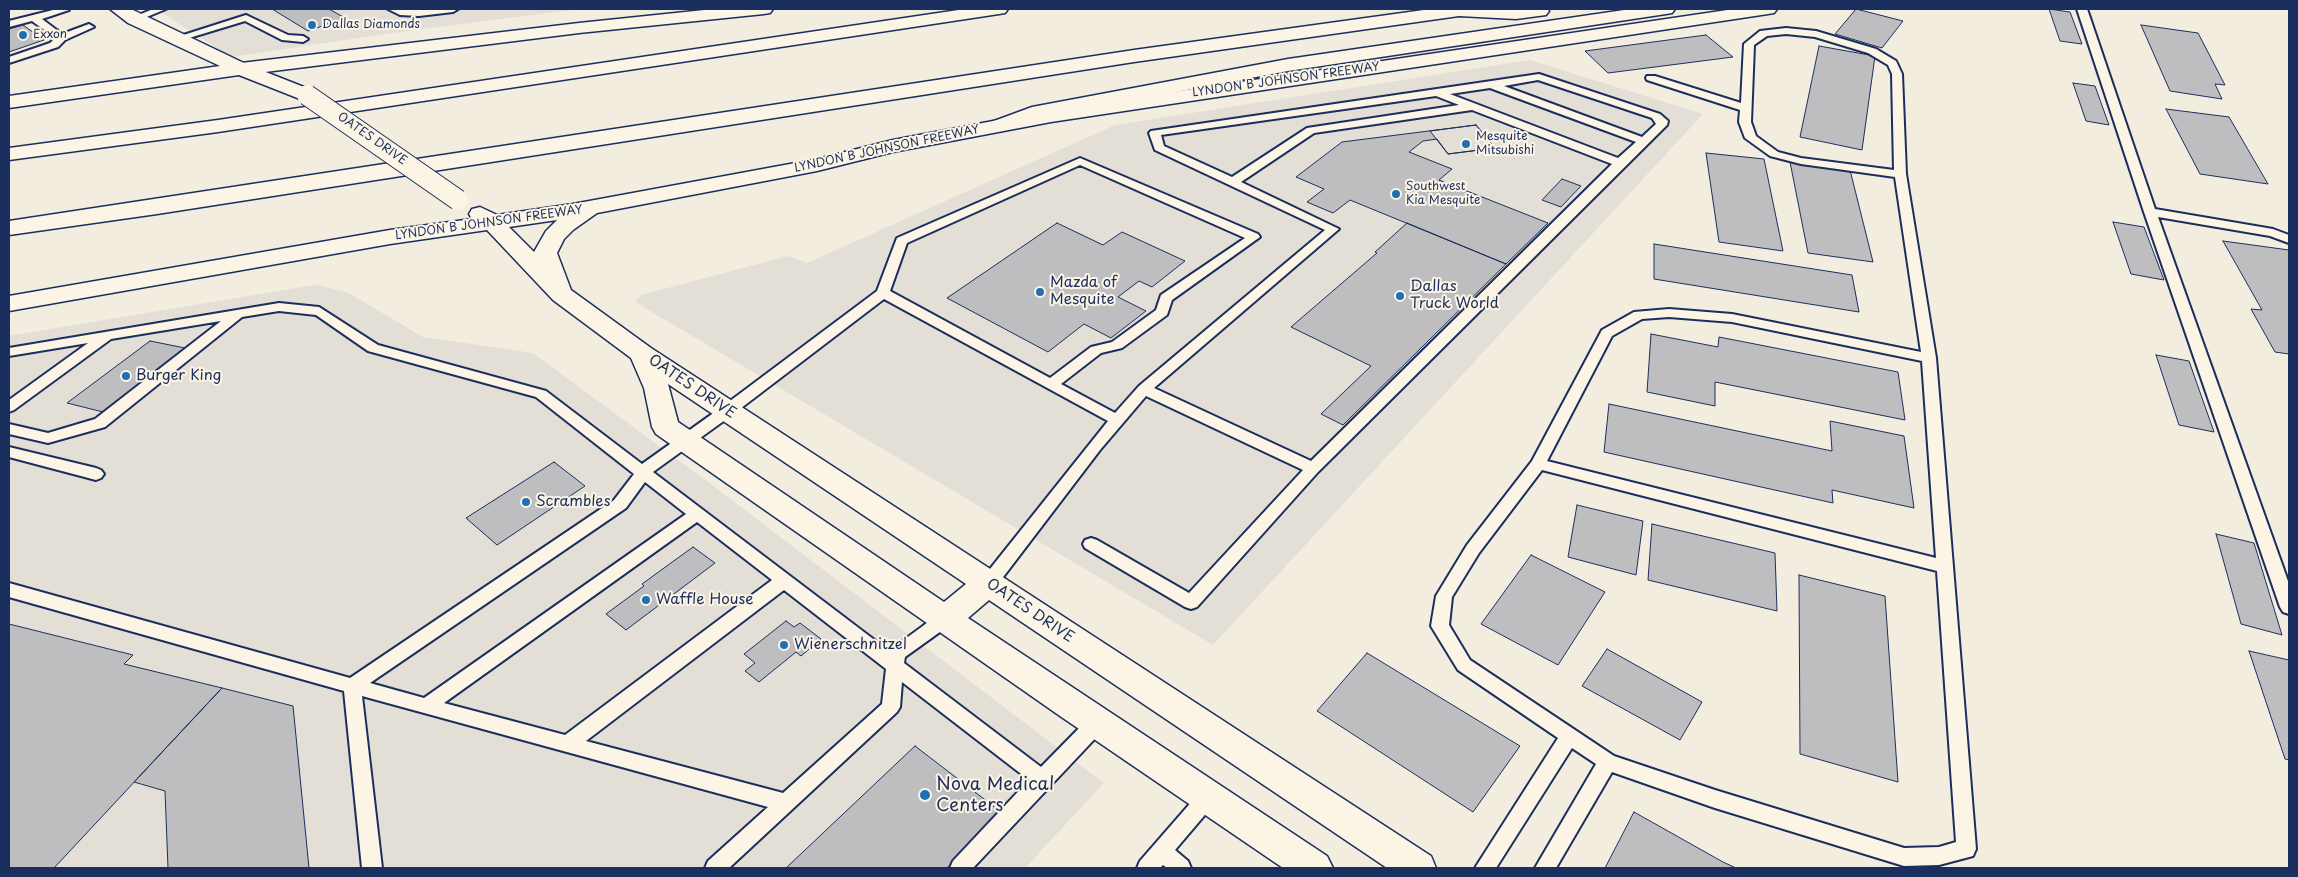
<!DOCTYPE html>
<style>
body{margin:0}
#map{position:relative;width:2298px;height:877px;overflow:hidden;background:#f3ede0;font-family:"Playpen Sans",sans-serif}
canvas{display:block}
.frame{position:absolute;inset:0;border:10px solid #1b2f5e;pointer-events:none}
</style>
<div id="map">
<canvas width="2298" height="877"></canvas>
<div class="frame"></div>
</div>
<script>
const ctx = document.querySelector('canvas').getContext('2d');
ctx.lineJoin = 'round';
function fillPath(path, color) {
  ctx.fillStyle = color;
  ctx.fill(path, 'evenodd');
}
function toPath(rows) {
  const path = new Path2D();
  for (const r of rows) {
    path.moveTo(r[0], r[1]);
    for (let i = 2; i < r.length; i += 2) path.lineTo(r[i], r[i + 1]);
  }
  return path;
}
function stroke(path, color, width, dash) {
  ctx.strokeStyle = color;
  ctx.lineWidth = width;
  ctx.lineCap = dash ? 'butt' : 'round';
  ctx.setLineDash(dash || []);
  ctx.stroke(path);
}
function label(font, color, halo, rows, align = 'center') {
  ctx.font = font + ' "Playpen Sans",sans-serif';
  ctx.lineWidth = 4;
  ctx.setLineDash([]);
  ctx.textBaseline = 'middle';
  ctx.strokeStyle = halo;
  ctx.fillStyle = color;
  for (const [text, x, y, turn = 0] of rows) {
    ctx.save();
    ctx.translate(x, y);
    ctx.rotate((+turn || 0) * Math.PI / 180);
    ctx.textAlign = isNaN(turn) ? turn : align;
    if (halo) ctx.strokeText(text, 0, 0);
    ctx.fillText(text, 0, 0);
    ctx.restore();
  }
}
fillPath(toPath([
 [156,9,580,9,392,33,231,57],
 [1530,60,1703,114,1213,645,635,302,641,295,788,256,807,263,1115,125],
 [315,285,347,292,423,337,533,353,708,482,1104,783,1025,868,9,868,9,336]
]), '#e3dfd6');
const building = toPath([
 [272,9,329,9,345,18,308,31,272,9],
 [1856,9,1903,21,1882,48,1835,34,1856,9],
 [2049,9,2070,12,2082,44,2060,41,2049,9],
 [23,25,44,40,9,52,9,29,23,25],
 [2141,25,2198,33,2225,85,2215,84,2222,99,2170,91,2141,25],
 [1706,35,1733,57,1608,73,1585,51,1706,35],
 [1819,46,1875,56,1862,150,1800,137,1819,46],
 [2073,83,2095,86,2109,125,2086,121,2073,83],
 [2166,109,2229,117,2268,184,2200,174,2166,109],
 [1476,125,1495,148,1448,154,1437,139,1423,141,1409,152,1452,169,1439,180,1548,223,1506,264,1350,200,1333,213,1307,202,1324,189,1296,177,1342,142,1476,125],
 [1476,125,1495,148,1448,154,1430,131,1476,125],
 [1706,153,1764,159,1783,251,1719,242,1706,153],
 [1790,162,1850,170,1873,262,1808,253,1790,162],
 [1562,179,1581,186,1561,207,1542,200,1562,179],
 [2113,222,2144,227,2164,280,2131,274,2113,222],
 [1057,223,1103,245,1122,232,1185,261,1152,287,1139,281,1118,297,1146,311,1111,338,1084,324,1048,352,947,298,1057,223],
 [1407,223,1506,264,1343,425,1321,414,1371,366,1291,327,1377,253,1375,252,1407,223],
 [2223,241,2289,250,2289,354,2275,352,2251,309,2262,310,2223,241],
 [1654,244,1852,275,1859,312,1654,279,1654,244],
 [1651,334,1718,347,1719,337,1898,372,1905,420,1715,382,1715,406,1647,392,1651,334],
 [150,341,185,348,103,412,67,403,150,341],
 [2156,355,2189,361,2214,432,2179,425,2156,355],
 [1609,404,1832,451,1830,421,1904,436,1914,508,1832,490,1833,503,1604,452,1609,404],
 [554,462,585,486,497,545,466,518,554,462],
 [1577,505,1643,521,1636,575,1568,557,1577,505],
 [1652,524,1775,553,1777,611,1648,580,1652,524],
 [2216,534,2254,543,2282,635,2241,624,2216,534],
 [693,547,715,563,626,630,606,614,644,586,642,584,693,547],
 [1531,555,1605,592,1558,665,1481,624,1531,555],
 [1799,575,1885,596,1898,782,1800,754,1799,575],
 [786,621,794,627,800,623,821,639,801,656,796,652,759,682,745,671,755,663,744,654,786,621],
 [9,624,133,655,124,664,222,688,54,868,9,868,9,624],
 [1607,649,1702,702,1680,740,1582,686,1607,649],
 [2249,651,2289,660,2289,760,2285,759,2249,651],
 [1367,653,1520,746,1473,812,1317,711,1367,653],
 [222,688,293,706,309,868,168,868,165,791,134,782,222,688],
 [915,746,1001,812,947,868,786,868,915,746],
 [1634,812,1723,862,1736,868,1605,868,1634,812]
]);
fillPath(building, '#bebec0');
stroke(building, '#1b2f5e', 1);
const lane = toPath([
 [57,9,69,10,42,19,62,34,89,24,94,27,65,40,58,47,9,63,9,57,50,43,55,38,32,21,9,27,9,21,57,9],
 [153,9,166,9,137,21,134,22,129,19,153,9],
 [388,9,419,10,458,9,453,12,419,16,400,15,388,9],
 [2077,9,2087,9,2155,209,2273,229,2289,235,2289,243,2270,236,2158,217,2289,584,2289,614,2283,612,2280,607,2144,212,2077,9],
 [246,15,288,35,303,36,308,39,303,42,282,40,245,21,176,42,171,39,246,15],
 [1786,28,1816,31,1876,49,1896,61,1902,74,1906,174,1936,358,1976,849,1973,856,1939,865,1904,866,1715,808,1612,772,1556,868,1535,868,1596,764,1572,748,1496,868,1475,868,1558,738,1458,670,1431,626,1436,596,1467,545,1532,461,1602,330,1634,312,1669,309,1732,314,1921,352,1895,177,1801,164,1770,156,1745,138,1739,122,1740,110,1647,80,1646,78,1647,76,1655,76,1741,103,1744,44,1760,31,1786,28],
 [1786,34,1815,37,1868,53,1888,65,1892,74,1894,170,1801,158,1778,152,1756,136,1751,122,1754,45,1767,36,1786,34],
 [1669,317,1732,322,1922,361,1936,558,1547,461,1612,336,1642,319,1669,317],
 [1542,470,1937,571,1956,842,1939,847,1904,848,1715,790,1614,756,1470,660,1449,625,1452,597,1479,553,1542,470],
 [1539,74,1660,114,1668,121,1667,125,1318,472,1197,607,1191,609,1185,607,1085,548,1083,544,1085,540,1091,538,1097,540,1189,593,1303,470,1146,396,1100,450,994,589,988,591,982,589,980,584,982,579,1108,421,884,299,732,415,653,472,889,651,939,614,945,612,951,614,954,619,951,624,905,657,904,663,1041,767,1090,717,1097,715,1104,717,1106,723,1104,729,973,868,950,868,953,861,1029,780,902,682,900,707,897,712,729,868,705,868,708,861,768,807,362,696,382,868,362,868,344,691,9,597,9,583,350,678,614,500,634,474,536,397,368,351,316,315,279,311,242,317,105,427,48,443,9,434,9,424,48,433,95,419,221,321,111,339,14,410,9,412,9,400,88,343,9,356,9,348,279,303,319,307,378,345,546,391,642,464,722,407,877,291,897,238,1080,158,1258,234,1260,237,1172,300,1167,315,1122,348,1101,353,1061,384,1115,413,1139,386,1325,230,1155,150,1149,133,1151,131,1539,74],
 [1538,80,1652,118,1656,124,1642,137,1504,86,1538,80],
 [1490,88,1636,142,1618,158,1450,94,1490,88],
 [1436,96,1459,105,1307,128,1232,177,1164,146,1161,135,1436,96],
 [1472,110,1612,164,1311,461,1154,388,1339,229,1241,182,1314,133,1472,110],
 [1080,165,1245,238,1161,295,1156,310,1112,342,1091,347,1050,378,890,291,907,243,1080,165],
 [645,482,686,514,424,698,370,683,626,508,645,482],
 [697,522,772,580,565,735,444,703,697,522],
 [784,590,886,669,882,704,783,793,586,741,784,590],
 [9,447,96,468,101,470,104,474,101,478,96,480,9,457,9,447],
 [1208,788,1215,791,1218,797,1215,803,1175,850,1188,861,1191,868,1167,868,1163,865,1160,868,1137,868,1140,861,1201,791,1208,788]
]);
const secondary = toPath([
 [110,9,131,9,248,65,314,91,317,95,314,99,307,101,300,99,239,75,9,108,9,96,220,66,128,23,110,9],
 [1734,9,1777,9,1774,13,1768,14,1051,122,893,152,817,171,597,213,573,230,564,239,557,253,571,290,651,348,1431,856,1436,868,1387,868,989,600,968,618,1327,856,1333,868,1283,868,1060,716,656,434,652,427,644,388,631,358,553,300,487,230,390,244,9,311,9,296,390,230,472,219,469,214,472,209,480,207,497,215,573,204,817,159,893,140,1051,110,1734,9],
 [557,220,546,231,534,252,509,227,557,220],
 [668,384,966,584,944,602,678,422,668,384]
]);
const highway = toPath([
 [714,9,773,9,770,13,764,14,579,33,241,75,234,73,231,69,234,65,241,63,579,23,714,9],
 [965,9,1008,9,1005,13,999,14,218,132,9,160,9,148,218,120,965,9],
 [1431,9,1547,9,1549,11,1546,15,1516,19,1459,16,1134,62,157,214,9,235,9,221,1134,50,1431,9],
 [1631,9,1675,9,1672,13,1666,14,1288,71,1037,118,1001,131,994,129,991,125,994,121,1032,107,1288,59,1631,9]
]);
stroke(lane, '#1b2f5e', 4);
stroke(secondary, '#1b2f5e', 3);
stroke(highway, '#1b2f5e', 3);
fillPath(lane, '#fcf5e5');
fillPath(secondary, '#fcf5e5');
fillPath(highway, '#fcf5e5');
const secondaryBridge = toPath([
 [307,95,458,200]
]);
stroke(secondaryBridge, '#1b2f5e', 22, []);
stroke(secondaryBridge, '#fcf5e5', 20);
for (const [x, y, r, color] of [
 [312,25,5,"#1f6fb2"],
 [23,35,5,"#1f6fb2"],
 [1466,144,5,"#1f6fb2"],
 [1396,194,5,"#1f6fb2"],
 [1040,292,5,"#1f6fb2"],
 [1400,296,5,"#1f6fb2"],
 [126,376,5,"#1f6fb2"],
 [526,502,5,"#1f6fb2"],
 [646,600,5,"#1f6fb2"],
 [784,645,5,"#1f6fb2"],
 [925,795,6,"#1f6fb2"]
]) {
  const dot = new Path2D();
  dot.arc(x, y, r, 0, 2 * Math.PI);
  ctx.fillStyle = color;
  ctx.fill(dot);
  stroke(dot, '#fcf5e5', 2);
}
label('12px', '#1b2f5e', '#fcf5e5', [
 ["Dallas Diamonds",322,25],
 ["Exxon",33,35],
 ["Mesquite",1476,137],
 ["Mitsubishi",1476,151],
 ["Southwest",1406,187],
 ["Kia Mesquite",1406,201]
], 'left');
label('12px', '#1b2f5e', '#fcf5e5', [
 ["LYNDON B JOHNSON FREEWAY",1286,80,-8],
 ["OATES DRIVE",372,139,35],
 ["LYNDON B JOHNSON FREEWAY",887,149,-12],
 ["LYNDON B JOHNSON FREEWAY",489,223,-8]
]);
label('15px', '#1b2f5e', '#fcf5e5', [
 ["Mazda of",1050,283],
 ["Mesquite",1050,300],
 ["Dallas",1410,287],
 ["Truck World",1410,304],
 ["Burger King",136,376],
 ["Scrambles",536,502],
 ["Waffle House",656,600],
 ["Wienerschnitzel",794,645]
], 'left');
label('15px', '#1b2f5e', '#fcf5e5', [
 ["OATES DRIVE",692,387,34],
 ["OATES DRIVE",1030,611,34]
]);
label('18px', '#1b2f5e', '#fcf5e5', [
 ["Nova Medical",936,785],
 ["Centers",936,806]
], 'left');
</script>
